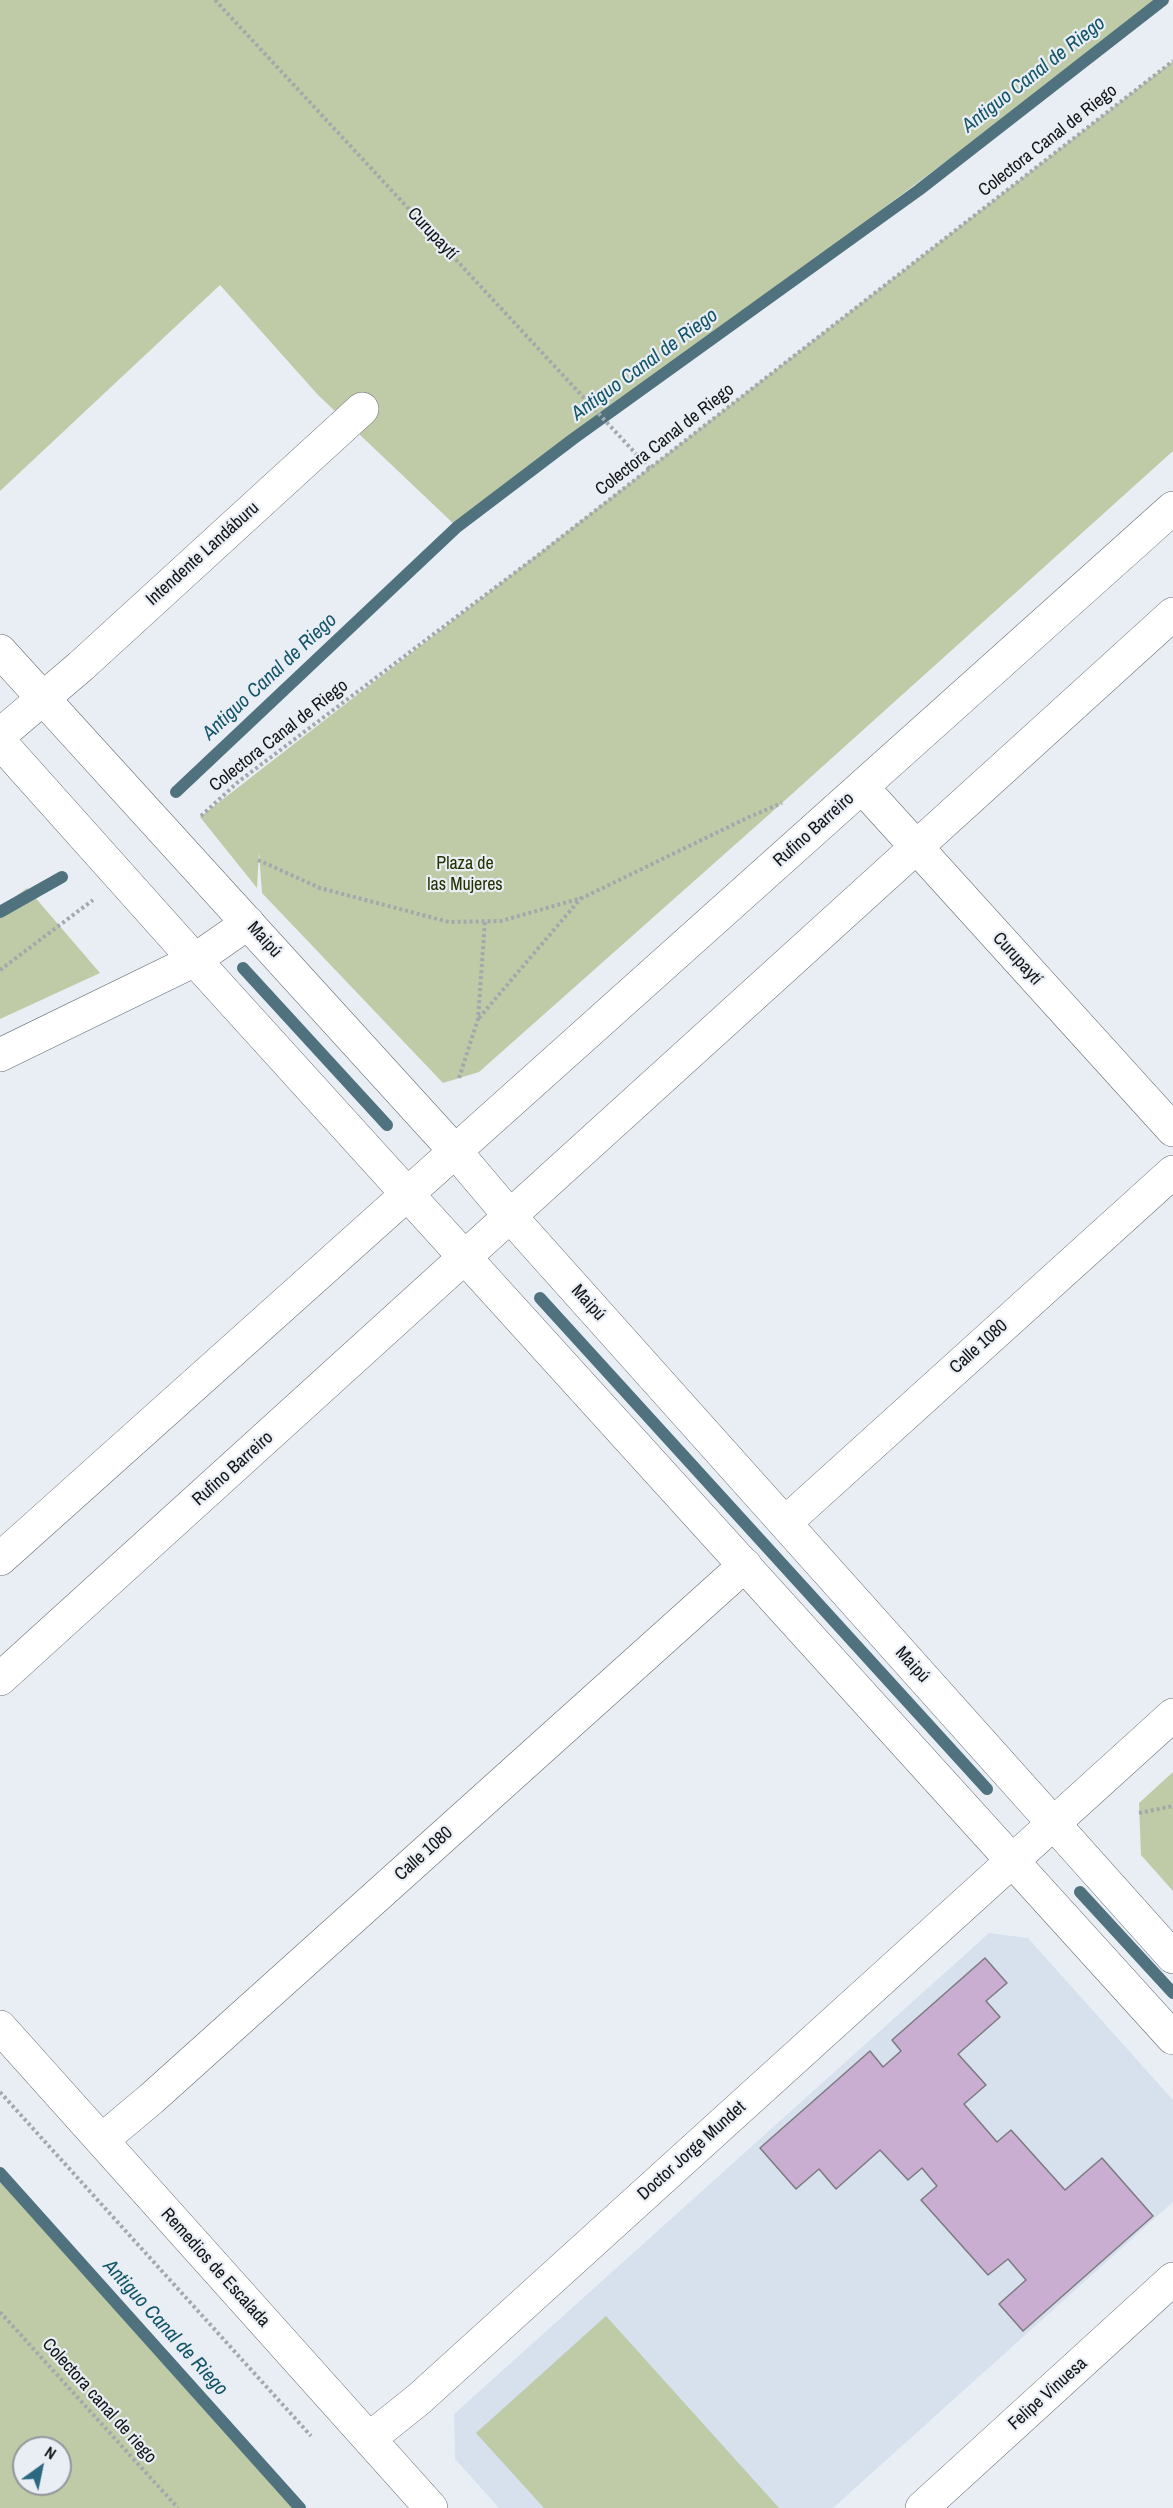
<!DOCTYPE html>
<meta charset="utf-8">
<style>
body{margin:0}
#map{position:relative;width:1173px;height:2508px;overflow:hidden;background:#e9eef5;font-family:"Archivo Narrow",sans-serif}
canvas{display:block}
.north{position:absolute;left:12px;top:2436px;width:60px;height:60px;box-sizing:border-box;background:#e9eef5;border:2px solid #93979c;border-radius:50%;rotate:33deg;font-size:16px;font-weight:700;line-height:24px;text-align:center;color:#121416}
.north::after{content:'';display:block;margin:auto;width:21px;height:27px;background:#2c687f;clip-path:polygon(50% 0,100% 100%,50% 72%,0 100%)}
</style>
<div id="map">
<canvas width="1173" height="2508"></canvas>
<div class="north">N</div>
</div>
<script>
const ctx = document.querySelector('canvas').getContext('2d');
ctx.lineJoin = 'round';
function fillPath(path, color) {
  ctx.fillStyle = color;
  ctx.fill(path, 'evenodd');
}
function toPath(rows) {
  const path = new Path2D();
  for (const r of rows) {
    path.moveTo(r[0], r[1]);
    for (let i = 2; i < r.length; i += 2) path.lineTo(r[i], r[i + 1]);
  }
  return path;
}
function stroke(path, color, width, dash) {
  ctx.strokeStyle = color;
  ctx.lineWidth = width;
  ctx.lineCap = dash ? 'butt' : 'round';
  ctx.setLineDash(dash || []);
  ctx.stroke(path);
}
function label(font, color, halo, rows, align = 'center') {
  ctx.font = font + ' "Archivo Narrow",sans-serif';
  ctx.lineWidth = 4.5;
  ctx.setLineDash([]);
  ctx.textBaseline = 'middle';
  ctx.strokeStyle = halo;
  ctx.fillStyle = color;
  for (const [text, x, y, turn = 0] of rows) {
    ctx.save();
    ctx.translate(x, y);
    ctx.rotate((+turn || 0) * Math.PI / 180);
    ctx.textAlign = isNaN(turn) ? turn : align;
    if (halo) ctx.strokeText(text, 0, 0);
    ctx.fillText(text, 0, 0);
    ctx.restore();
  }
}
fillPath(toPath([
 [989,1933,1028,1938,1173,2100,1173,2202,833,2508,499,2508,455,2459,454,2414]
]), '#d7e1ee');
fillPath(toPath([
 [0,0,1162,0,457,527,318,395,220,285,0,491],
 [1173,61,1173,451,782,803,479,1072,443,1083,262,893,259,852,257,888,200,817],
 [27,888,100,973,0,1019,0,908],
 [1173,1772,1173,1891,1141,1855,1139,1803],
 [0,2180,293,2508,0,2508],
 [24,2448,60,2448,60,2484,24,2484],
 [606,2316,779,2508,544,2508,476,2433]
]), '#bfcaa6');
stroke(toPath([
 [176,792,457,527,573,439,919,190,1163,0],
 [0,912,62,877],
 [243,968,387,1125],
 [540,1298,987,1789],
 [1080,1892,1173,1993],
 [0,2173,300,2508]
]), '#4f727e', 12);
const building = toPath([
 [985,1958,1007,1983,986,2001,1000,2017,958,2054,986,2085,964,2104,997,2142,1011,2130,1065,2190,1102,2158,1153,2216,1023,2331,999,2304,1026,2280,1008,2259,988,2275,921,2200,937,2186,922,2168,908,2180,880,2150,836,2189,819,2169,796,2189,760,2148,870,2051,883,2067,901,2051,892,2040,985,1958]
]);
fillPath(building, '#c9aed1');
stroke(building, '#7d797f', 1.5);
const minor = toPath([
 [0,735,81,666,362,409],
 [862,787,1173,1130],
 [0,1055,195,960,248,923],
 [785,1523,1173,1172],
 [0,1559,1173,508],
 [0,1679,1173,614],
 [0,2027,431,2508],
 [102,2140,151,2099,745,1565],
 [369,2439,419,2399,1173,1715],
 [922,2508,1173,2279]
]);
const tertiary = toPath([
 [0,651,455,1151,510,1216,1173,1957],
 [0,742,195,960,1173,2038]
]);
stroke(minor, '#656a6f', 34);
stroke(tertiary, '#656a6f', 34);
stroke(toPath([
 [215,0,650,469],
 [201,816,238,782,537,556,1173,61],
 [258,860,320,888,449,922,501,921,582,898,749,817,782,803],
 [0,970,93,900],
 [479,1018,581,898],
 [459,1078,478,1019,485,921],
 [1139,1813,1173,1806],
 [0,2092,311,2436],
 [0,2312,178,2508]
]), '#a3a8ad', 4, [3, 3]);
stroke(minor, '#fff', 33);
stroke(tertiary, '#fff', 33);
label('18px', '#121416', '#e9eef5', [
 ["Colectora Canal de Riego",1048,141,-38],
 ["Curupaytí",432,234,47],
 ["Colectora Canal de Riego",665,440,-38],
 ["Intendente Landáburu",203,554,-42],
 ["Colectora Canal de Riego",279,736,-38],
 ["Rufino Barreiro",814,830,-42],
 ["Maipú",264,940,48],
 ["Curupaytí",1017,959,48],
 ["Maipú",588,1303,48],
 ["Calle 1080",979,1347,-42],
 ["Rufino Barreiro",233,1469,-42],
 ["Maipú",912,1665,48],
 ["Calle 1080",424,1854,-42],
 ["Doctor Jorge Mundet",692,2151,-42],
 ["Remedios de Escalada",215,2268,48],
 ["Felipe Vinuesa",1048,2394,-42],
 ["Colectora canal de riego",99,2401,48]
]);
label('18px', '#263100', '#e9eef5', [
 ["Plaza de",465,864],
 ["las Mujeres",465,885]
]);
label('italic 20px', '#135568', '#e9eef5', [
 ["Antiguo Canal de Riego",1034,75,-38],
 ["Antiguo Canal de Riego",645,365,-36],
 ["Antiguo Canal de Riego",270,677,-43],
 ["Antiguo Canal de Riego",165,2328,48]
]);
</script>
